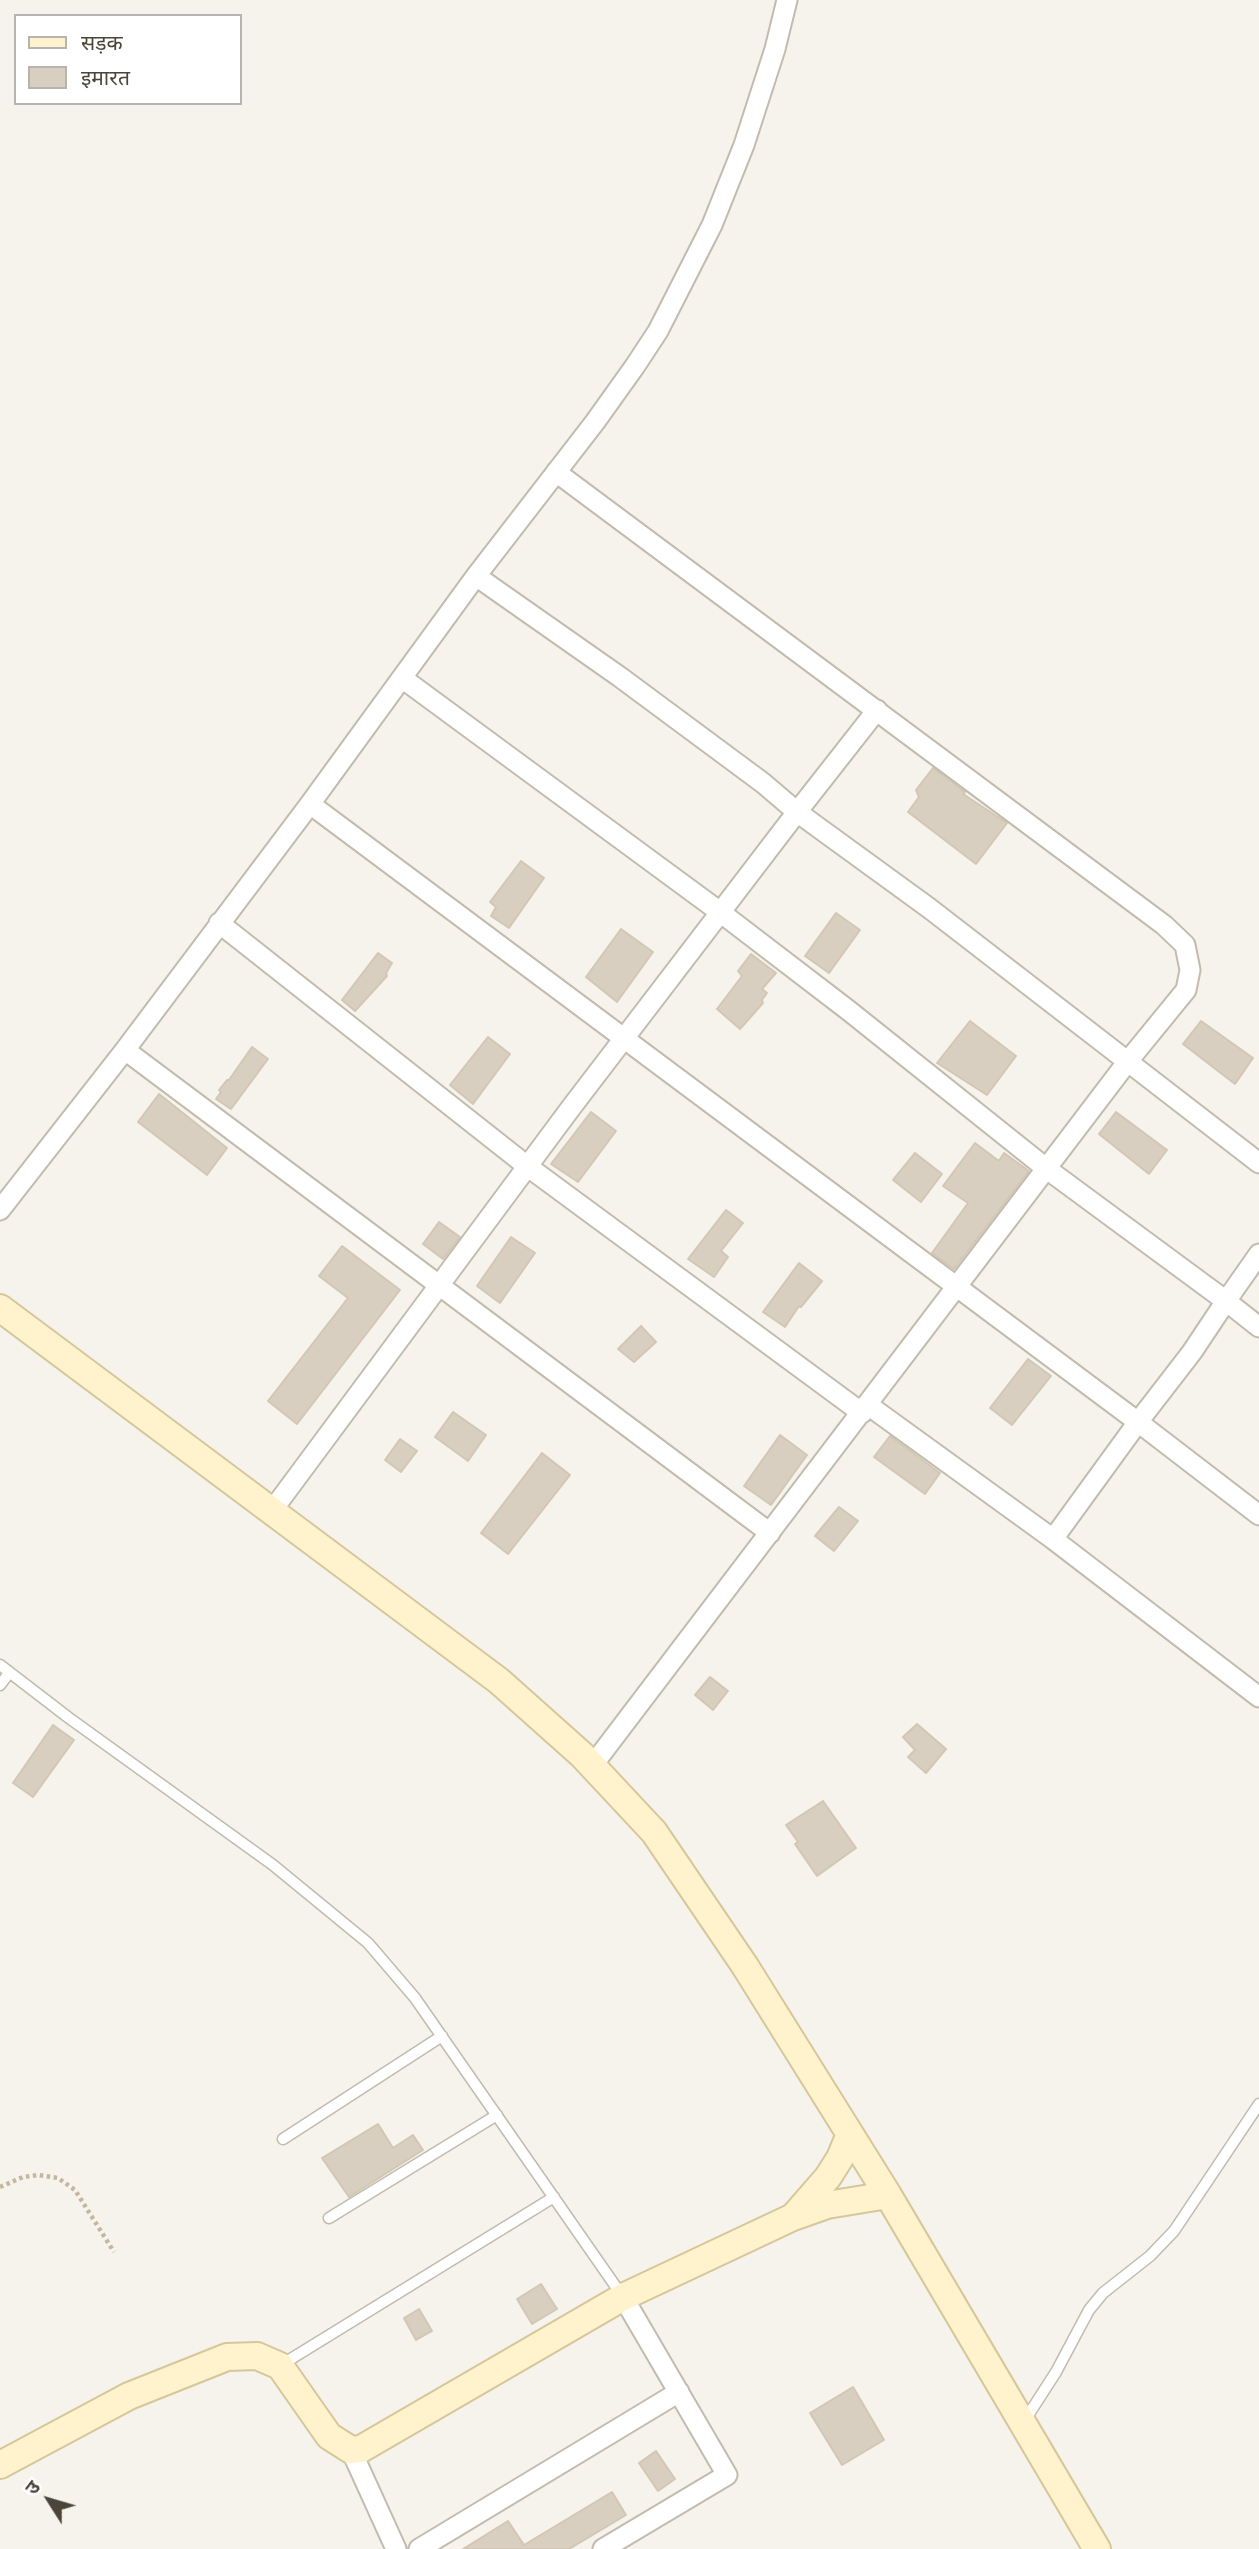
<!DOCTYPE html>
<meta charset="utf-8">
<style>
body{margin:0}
#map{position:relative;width:1259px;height:2549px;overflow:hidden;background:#f6f3ec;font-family:"Titillium Web","Noto Sans Devanagari",sans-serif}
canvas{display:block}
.legend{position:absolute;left:14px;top:14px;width:228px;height:91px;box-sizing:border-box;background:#fff;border:2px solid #b7b4b0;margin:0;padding:9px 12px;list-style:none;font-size:21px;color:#4b4439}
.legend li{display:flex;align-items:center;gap:14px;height:35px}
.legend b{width:35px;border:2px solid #b7b4b0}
.north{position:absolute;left:14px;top:2465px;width:70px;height:70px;-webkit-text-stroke:5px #fff;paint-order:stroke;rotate:307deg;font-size:19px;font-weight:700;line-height:28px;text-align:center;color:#4b4439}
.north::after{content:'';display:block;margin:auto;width:24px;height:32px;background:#4b4439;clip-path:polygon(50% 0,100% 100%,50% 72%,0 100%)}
</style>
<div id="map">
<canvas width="1259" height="2549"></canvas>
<ul class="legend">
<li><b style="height:9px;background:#fff3cd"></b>सड़क</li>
<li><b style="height:19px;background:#d8cfc1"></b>इमारत</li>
</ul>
<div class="north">उ</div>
</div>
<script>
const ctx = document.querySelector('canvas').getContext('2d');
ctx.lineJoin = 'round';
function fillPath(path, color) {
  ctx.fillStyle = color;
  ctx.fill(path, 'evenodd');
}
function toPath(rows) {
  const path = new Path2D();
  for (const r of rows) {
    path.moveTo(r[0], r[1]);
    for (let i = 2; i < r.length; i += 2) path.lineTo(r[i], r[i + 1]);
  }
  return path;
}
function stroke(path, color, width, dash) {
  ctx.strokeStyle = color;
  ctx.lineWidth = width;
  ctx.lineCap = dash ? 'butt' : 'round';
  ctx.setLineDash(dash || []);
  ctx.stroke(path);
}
const building = toPath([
 [933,768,965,792,963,794,1007,823,976,864,908,812,919,797,916,790,933,768],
 [521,861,544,878,509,928,491,916,496,907,490,902,521,861],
 [836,913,860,930,829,973,805,956,836,913],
 [621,929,653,952,617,1002,586,977,621,929],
 [378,953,392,963,386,973,387,976,355,1011,342,1000,378,953],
 [751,954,776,973,762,989,767,993,762,1000,763,1003,740,1029,717,1009,742,976,738,971,751,954],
 [970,1021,1016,1056,987,1095,937,1063,970,1021],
 [1201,1021,1253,1058,1235,1084,1183,1044,1201,1021],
 [488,1037,510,1054,473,1104,450,1085,488,1037],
 [252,1047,268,1059,231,1109,216,1099,221,1092,219,1090,227,1080,229,1080,252,1047],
 [159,1094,227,1148,207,1175,138,1122,159,1094],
 [591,1112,616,1131,578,1182,551,1164,591,1112],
 [1116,1112,1167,1150,1149,1174,1099,1134,1116,1112],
 [975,1143,999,1161,1004,1153,1029,1171,954,1269,932,1253,968,1203,943,1186,975,1143],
 [915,1153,942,1174,921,1202,893,1180,915,1153],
 [726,1210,743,1223,721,1251,728,1257,714,1277,688,1259,726,1210],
 [439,1222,460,1237,443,1259,423,1244,439,1222],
 [511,1237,535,1253,500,1303,477,1286,511,1237],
 [342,1246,400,1290,297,1424,268,1401,348,1298,319,1276,342,1246],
 [799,1263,822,1281,801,1307,799,1306,785,1327,763,1312,799,1263],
 [641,1326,656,1342,634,1362,618,1349,641,1326],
 [1028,1359,1051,1376,1012,1425,990,1408,1028,1359],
 [453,1412,486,1435,468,1461,435,1437,453,1412],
 [780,1435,807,1455,771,1505,744,1486,780,1435],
 [890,1436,940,1473,925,1494,874,1457,890,1436],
 [400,1439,417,1451,401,1472,385,1460,400,1439],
 [542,1453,570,1475,508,1554,481,1533,542,1453],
 [839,1507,858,1521,834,1551,815,1536,839,1507],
 [710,1677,728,1691,713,1710,695,1695,710,1677],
 [917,1724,946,1749,926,1773,908,1757,915,1750,903,1737,917,1724],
 [53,1725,74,1740,33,1797,13,1783,53,1725],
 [823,1801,856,1848,817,1876,795,1844,798,1842,786,1825,823,1801],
 [378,2124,393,2148,413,2135,423,2150,349,2197,322,2158,378,2124],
 [541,2284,557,2309,532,2324,517,2299,541,2284],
 [419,2309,432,2331,416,2340,404,2318,419,2309],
 [853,2387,884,2440,842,2465,810,2413,853,2387],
 [656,2451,675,2479,658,2491,639,2463,656,2451],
 [612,2492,626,2515,569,2549,463,2549,508,2521,524,2545,612,2492]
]);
fillPath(building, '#d8cfc1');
stroke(building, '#d3c7b4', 2);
const service = toPath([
 [0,1665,69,1718,273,1865,368,1943,415,1998,623,2297],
 [0,1685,9,1673],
 [283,2139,442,2036],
 [329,2218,497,2115],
 [281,2365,554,2197],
 [1025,2420,1056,2372,1089,2310,1103,2293,1150,2256,1174,2231,1259,2104]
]);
const minor = toPath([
 [556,472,1164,925,1185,945,1190,970,1186,990,1128,1061,592,1766],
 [476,576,620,677,763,783,797,812,877,710],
 [402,678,720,912,848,1010,1047,1169,1226,1301,1192,1352,1138,1422,1259,1515],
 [310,804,1138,1422,1053,1539,868,1405],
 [219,923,527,1166,862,1413],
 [125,1050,770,1533],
 [0,1210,125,1050,310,804,476,576,595,422,635,366,658,331,712,225,744,145,775,49,787,0],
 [1259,1254,1226,1301,1259,1327],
 [271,1512,570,1109,797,812,929,908,1259,1163],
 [1053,1539,1259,1697],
 [351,2450,396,2549],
 [419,2549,679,2392],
 [603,2549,727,2475,623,2297]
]);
const secondary = toPath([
 [0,1308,499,1681,582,1755,654,1832,745,1966,888,2195,1097,2549],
 [794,2216,828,2177,840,2158,850,2134],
 [0,2465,129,2396,227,2357,257,2356,280,2366,329,2436,351,2450,361,2449,623,2297,793,2217,827,2205,888,2195]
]);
stroke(service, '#c2bbae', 13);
stroke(minor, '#c2bbae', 23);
stroke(secondary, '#d6c79b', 30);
stroke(toPath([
 [0,2187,23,2177,38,2175,58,2178,75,2190,114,2252]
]), '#c4b79f', 4.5, [3.5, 3.5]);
stroke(service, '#fff', 10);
stroke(minor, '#fff', 19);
stroke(secondary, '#fff3cd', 26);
</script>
